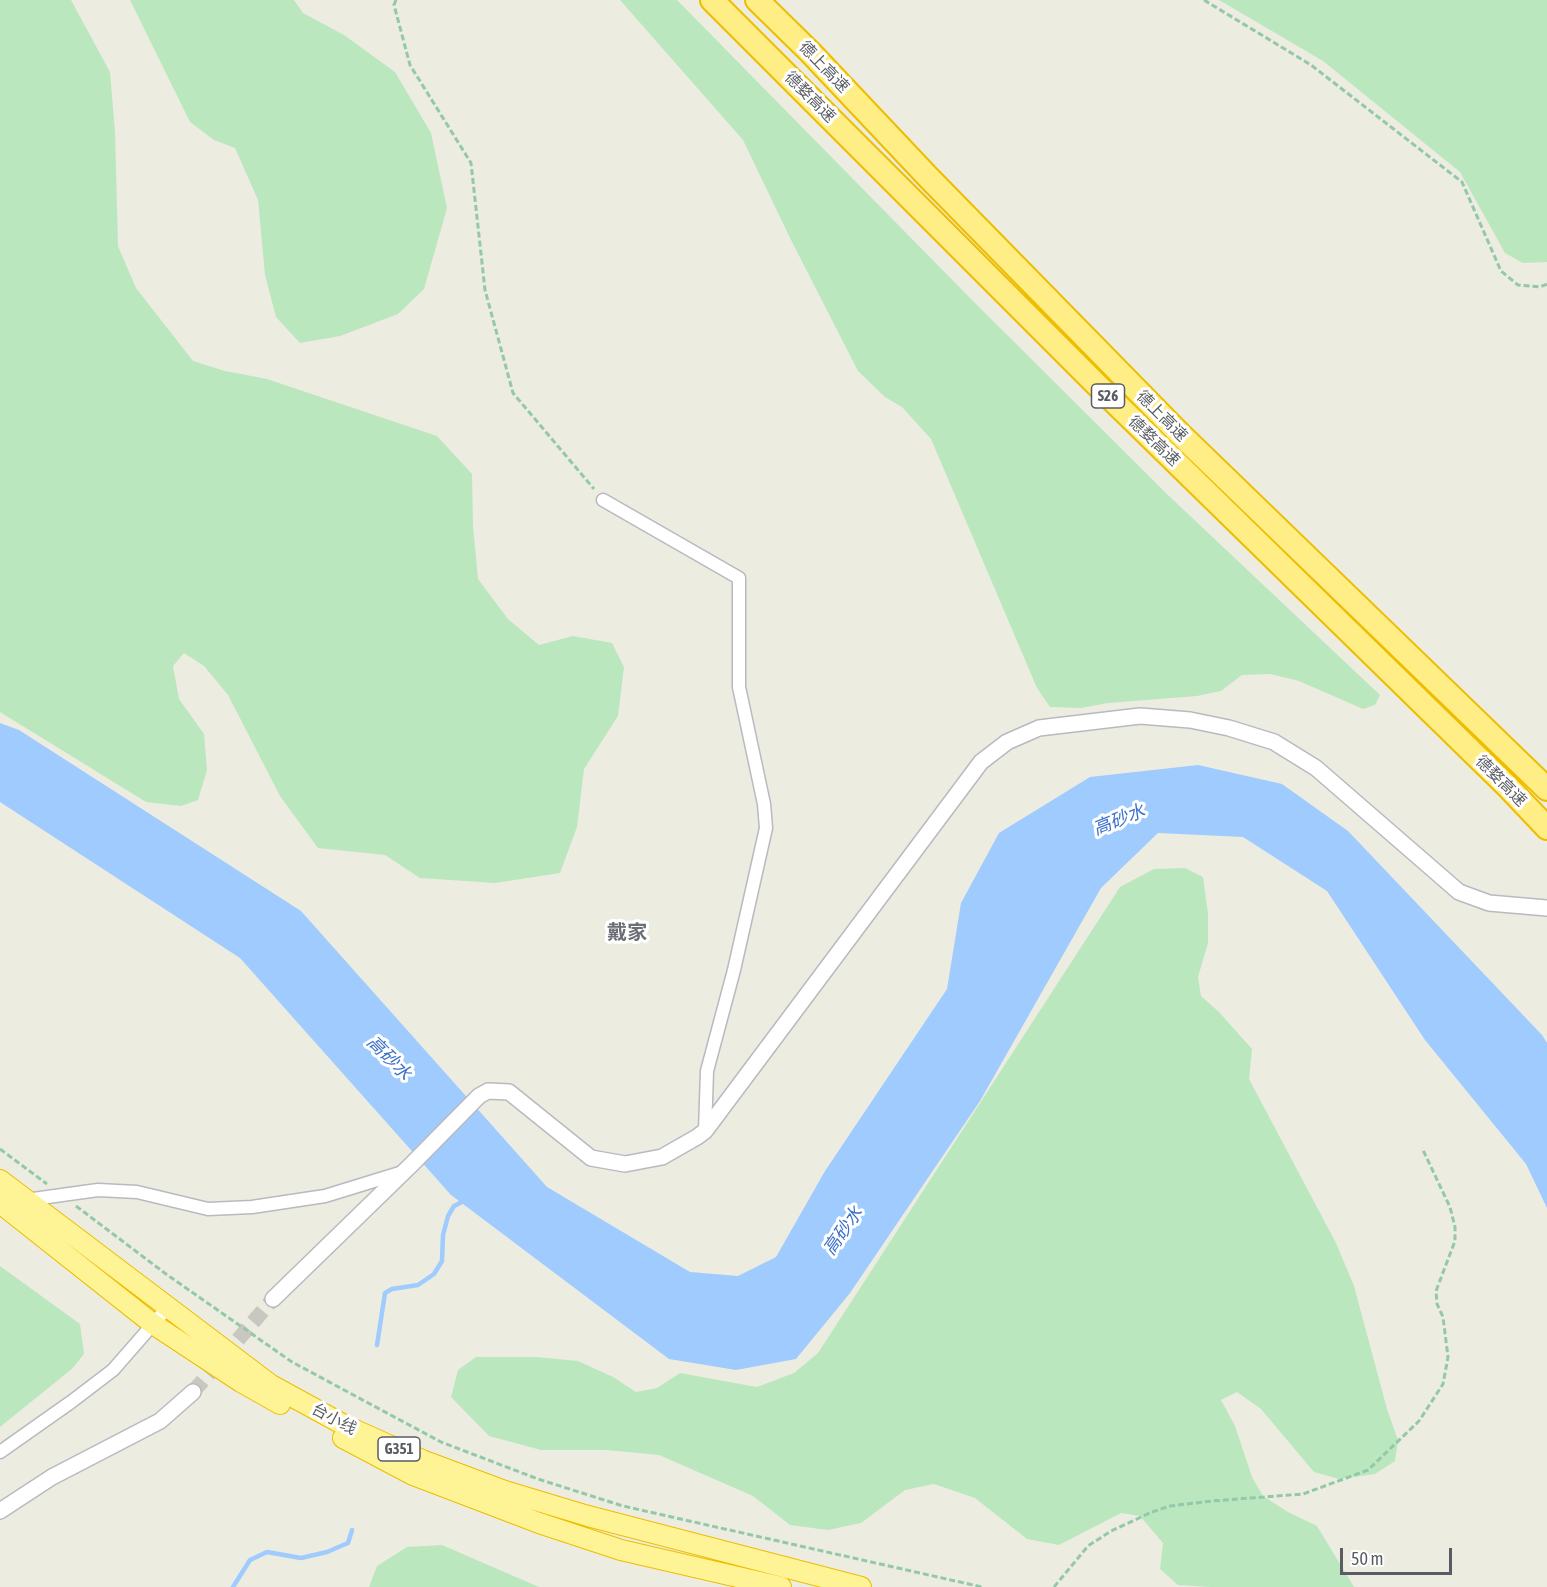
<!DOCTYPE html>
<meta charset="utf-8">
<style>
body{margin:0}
#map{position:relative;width:1547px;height:1587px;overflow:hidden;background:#edece0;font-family:"Asap Condensed",sans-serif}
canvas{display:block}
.scale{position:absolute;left:1340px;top:1548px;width:112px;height:27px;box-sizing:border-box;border:3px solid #595c62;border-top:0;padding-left:8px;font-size:18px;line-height:21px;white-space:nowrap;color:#595c62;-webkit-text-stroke:4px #fff;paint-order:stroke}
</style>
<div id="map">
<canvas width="1547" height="1587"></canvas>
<div class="scale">50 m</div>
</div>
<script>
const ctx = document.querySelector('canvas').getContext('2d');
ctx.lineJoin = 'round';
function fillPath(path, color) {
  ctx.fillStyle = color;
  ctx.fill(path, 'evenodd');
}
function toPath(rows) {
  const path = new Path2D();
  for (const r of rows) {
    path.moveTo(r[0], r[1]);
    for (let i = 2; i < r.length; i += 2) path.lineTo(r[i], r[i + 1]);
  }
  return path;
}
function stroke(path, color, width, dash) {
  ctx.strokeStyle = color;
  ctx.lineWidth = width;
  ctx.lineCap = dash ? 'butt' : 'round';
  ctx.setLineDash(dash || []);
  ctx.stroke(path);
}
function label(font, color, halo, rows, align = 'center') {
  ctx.font = font + ' "Asap Condensed","Noto Sans SC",sans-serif';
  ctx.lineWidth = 6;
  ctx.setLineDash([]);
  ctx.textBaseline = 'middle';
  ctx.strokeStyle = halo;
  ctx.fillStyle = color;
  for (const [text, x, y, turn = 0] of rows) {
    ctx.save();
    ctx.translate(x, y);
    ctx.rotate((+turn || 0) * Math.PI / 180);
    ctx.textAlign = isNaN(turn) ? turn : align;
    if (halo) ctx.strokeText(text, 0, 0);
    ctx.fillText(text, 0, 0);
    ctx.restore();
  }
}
fillPath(toPath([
 [0,0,71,0,110,72,115,132,118,246,136,288,193,361,225,371,267,379,437,436,472,474,473,526,478,579,508,619,539,645,573,636,612,643,624,667,618,716,584,769,577,827,560,873,495,883,420,878,385,855,318,848,280,796,228,695,204,666,184,653,173,666,179,699,204,734,207,770,198,800,181,806,146,802,0,712],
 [130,0,294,0,303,13,344,35,395,72,431,133,447,208,424,289,398,314,340,336,300,343,276,317,265,275,258,200,235,148,214,140,190,122],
 [620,0,677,0,975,303,1169,496,1380,695,1375,705,1363,709,1299,681,1270,674,1242,675,1221,691,1197,696,1108,703,1081,708,1050,707,1037,688,931,439,902,407,885,397,858,371,791,240,743,140],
 [1219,0,1547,0,1547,262,1523,263,1505,253,1460,172,1323,61],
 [1185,868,1203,877,1208,914,1208,943,1198,977,1201,996,1219,1012,1252,1049,1249,1079,1336,1243,1354,1286,1387,1409,1398,1440,1395,1461,1375,1474,1339,1479,1314,1472,1261,1409,1237,1392,1221,1400,1235,1426,1252,1477,1263,1496,1288,1512,1317,1526,1354,1587,1210,1587,1178,1585,1160,1569,1163,1543,1140,1516,1121,1513,1059,1545,1027,1539,975,1498,934,1484,905,1490,861,1523,828,1530,790,1525,753,1496,659,1455,606,1450,541,1450,489,1436,451,1397,458,1370,476,1357,537,1357,578,1361,613,1377,636,1392,657,1388,680,1373,757,1387,794,1373,818,1353,1120,887,1154,869],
 [0,1266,80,1324,84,1354,73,1368,0,1427],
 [442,1545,539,1587,369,1587,377,1566,407,1547]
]), '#bbe7bf');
fillPath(toPath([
 [0,723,19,730,301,911,547,1187,690,1272,738,1276,776,1257,825,1171,947,989,961,903,999,833,1090,777,1198,765,1282,784,1348,831,1542,1035,1547,1043,1547,1208,1526,1164,1425,1040,1327,891,1243,837,1158,833,1101,888,980,1101,850,1293,796,1359,736,1370,669,1359,451,1195,240,958,0,802]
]), '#9fcbff');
stroke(toPath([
 [377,1345,385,1293,392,1289,418,1285,434,1274,442,1261,443,1235,448,1216,454,1206,466,1200],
 [233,1587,250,1560,267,1552,301,1558,327,1552,348,1543,352,1530]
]), '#9fcbff', 4.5);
stroke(toPath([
 [193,1392,273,1299]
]), '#c8c8c0', 15, [15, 8]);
const minor = toPath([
 [603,500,739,578,739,687,764,804,766,828,734,970,707,1071,705,1131],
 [26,1200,98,1190,137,1192,208,1209,252,1207,325,1196,403,1172],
 [0,1452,71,1402,113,1370,168,1307]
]);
const tertiary = toPath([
 [273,1299,412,1164,479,1096,488,1091,509,1092,591,1158,625,1164,662,1157,697,1137,705,1131,981,762,1007,742,1039,728,1140,716,1190,720,1229,728,1274,742,1316,768,1459,892,1489,903,1547,908],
 [0,1511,52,1477,160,1421,193,1392]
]);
const trunk = toPath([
 [0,1180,271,1385,346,1426,422,1460,505,1491,588,1516,861,1587],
 [0,1203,153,1324,241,1382,280,1404],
 [343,1438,413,1475,539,1523,621,1550,781,1587]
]);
const motorway = toPath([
 [712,0,1101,389,1508,787,1547,828],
 [757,0,810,52,929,178,1180,434,1547,789]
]);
stroke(minor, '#b8bac0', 15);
stroke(tertiary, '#b8bac0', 18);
stroke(trunk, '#eebd00', 22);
stroke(motorway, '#eebd00', 26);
stroke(toPath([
 [396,0,394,5,410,65,471,163,485,290,513,393,594,489],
 [1204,0,1311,65,1462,182,1501,271,1518,285,1540,287,1547,284],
 [0,1149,47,1184],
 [76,1206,166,1274,292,1362,441,1442,538,1479,623,1506,982,1587],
 [1054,1587,1088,1546,1111,1531,1152,1512,1170,1506,1212,1501,1303,1494,1368,1470,1419,1421,1443,1384,1448,1357,1443,1317,1437,1304,1436,1291,1455,1241,1455,1227,1450,1207,1422,1148]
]), '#93c8a8', 3, [6, 3]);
stroke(minor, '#fff', 12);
stroke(tertiary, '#fff', 15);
stroke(trunk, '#fff495', 20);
stroke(motorway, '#ffed86', 22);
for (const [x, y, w] of [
 [1108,396,33],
 [399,1449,42]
]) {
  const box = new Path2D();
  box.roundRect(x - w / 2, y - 12, w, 24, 4.5);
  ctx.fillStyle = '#fff';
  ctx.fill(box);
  stroke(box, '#595c62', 1.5);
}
label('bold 15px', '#595c62', null, [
 ["S26",1108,396],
 ["G351",399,1449]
]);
label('16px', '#595c62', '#fff', [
 ["德上高速",824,67,46],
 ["德婺高速",810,97,45],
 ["德上高速",1162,416,45],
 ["德婺高速",1154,441,44],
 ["德婺高速",1501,781,45],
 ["台小线",334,1419,28]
]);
label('italic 18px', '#3b71c9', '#fff', [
 ["高砂水",1119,820,-22],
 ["高砂水",389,1058,45],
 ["高砂水",843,1231,-55]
]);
label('bold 20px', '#6a6e75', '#fff', [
 ["戴家",627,933]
]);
</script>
